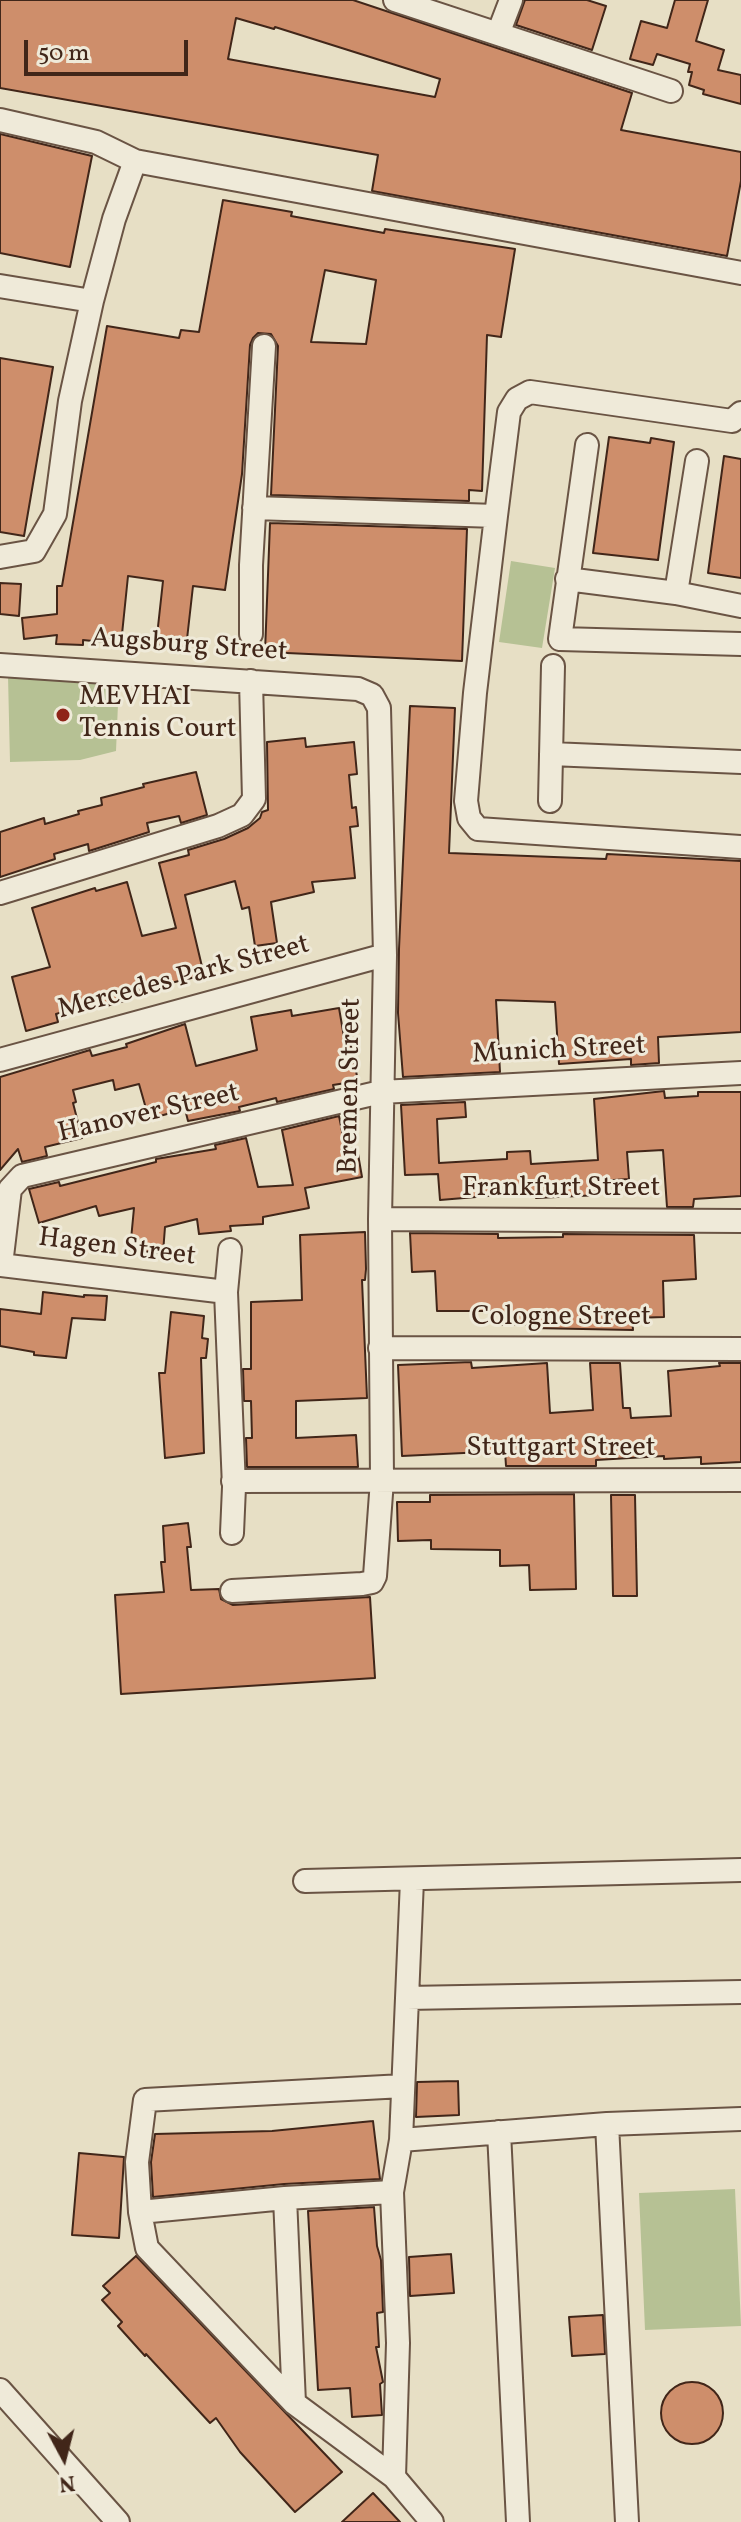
<!DOCTYPE html>
<style>
body{margin:0}
#map{position:relative;width:741px;height:2522px;overflow:hidden;background:#e7dfc5;font-family:Vollkorn,serif}
canvas{display:block}
.north{position:absolute;left:24px;top:2418px;width:80px;height:80px;-webkit-text-stroke:6px #efead9;paint-order:stroke;rotate:173deg;font-size:22px;font-weight:700;line-height:32px;text-align:center;color:#412619}
.north::after{content:'';display:block;margin:auto;width:28px;height:36px;background:#412619;clip-path:polygon(50% 0,100% 100%,50% 72%,0 100%)}
.scale{position:absolute;left:24px;top:40px;width:164px;height:36px;box-sizing:border-box;border:4px solid #412619;border-top:0;padding-left:10px;font-size:24px;line-height:28px;white-space:nowrap;color:#412619;-webkit-text-stroke:6px #efead9;paint-order:stroke}
</style>
<div id="map">
<canvas width="741" height="2522"></canvas>
<div class="north">N</div>
<div class="scale">50 m</div>
</div>
<script>
const ctx = document.querySelector('canvas').getContext('2d');
ctx.lineJoin = 'round';
function fillPath(path, color) {
  ctx.fillStyle = color;
  ctx.fill(path, 'evenodd');
}
function toPath(rows) {
  const path = new Path2D();
  for (const r of rows) {
    if (r.length === 3) {
      path.moveTo(r[0] + r[2], r[1]);
      path.arc(r[0], r[1], r[2], 0, 2 * Math.PI);
      continue;
    }
    path.moveTo(r[0], r[1]);
    for (let i = 2; i < r.length; i += 2) path.lineTo(r[i], r[i + 1]);
  }
  return path;
}
function stroke(path, color, width, dash) {
  ctx.strokeStyle = color;
  ctx.lineWidth = width;
  ctx.lineCap = dash ? 'butt' : 'round';
  ctx.setLineDash(dash || []);
  ctx.stroke(path);
}
function label(font, color, halo, rows, align = 'center') {
  ctx.font = font + ' Vollkorn,serif';
  ctx.lineWidth = 6;
  ctx.setLineDash([]);
  ctx.textBaseline = 'middle';
  ctx.strokeStyle = halo;
  ctx.fillStyle = color;
  for (const [text, x, y, turn = 0] of rows) {
    ctx.save();
    ctx.translate(x, y);
    ctx.rotate((+turn || 0) * Math.PI / 180);
    ctx.textAlign = isNaN(turn) ? turn : align;
    if (halo) ctx.strokeText(text, 0, 0);
    ctx.fillText(text, 0, 0);
    ctx.restore();
  }
}
fillPath(toPath([
 [511,561,555,568,542,648,499,642],
 [8,676,119,680,116,751,80,760,10,762],
 [735,2189,741,2326,645,2330,639,2193]
]), '#b6c194');
const building = toPath([
 [0,0,353,0,632,93,621,130,741,152,741,181,727,256,372,191,378,155,0,88,0,0],
 [236,18,274,29,275,27,440,79,435,97,228,59,236,18],
 [525,0,587,0,606,6,592,50,516,25,525,0],
 [675,0,708,0,696,41,724,50,718,70,741,75,741,104,703,94,704,90,689,85,692,72,688,72,690,64,657,54,653,65,630,59,641,21,667,28,675,0],
 [0,134,92,156,70,267,0,253,0,134],
 [223,200,292,212,291,216,384,233,385,229,515,249,501,337,487,335,482,491,469,490,469,501,271,495,278,346,271,334,258,333,253,338,250,345,242,474,225,590,193,586,186,648,156,645,163,581,128,576,121,644,83,640,83,645,56,644,57,635,24,639,22,618,57,614,57,586,62,586,107,326,179,338,181,330,199,332,223,200],
 [325,270,376,280,366,344,311,342,325,270],
 [0,358,53,367,24,536,0,532,0,358],
 [609,437,650,443,651,438,674,442,658,560,593,553,609,437],
 [724,456,741,459,741,578,708,573,724,456],
 [270,523,467,529,462,661,265,652,270,523],
 [0,583,21,584,19,616,0,614,0,583],
 [410,706,455,708,449,853,606,859,607,854,741,861,741,1032,658,1037,659,1063,631,1065,631,1059,559,1064,555,1002,496,1000,500,1072,403,1077,398,1013,399,949,410,706],
 [305,738,306,747,354,742,357,774,349,775,352,808,356,807,358,826,350,827,355,878,312,882,314,892,271,902,277,943,255,946,249,907,242,909,235,881,185,895,204,975,129,993,131,999,103,1007,101,1001,56,1014,58,1022,26,1031,12,977,50,967,32,908,95,888,96,891,127,882,142,936,176,928,159,863,189,855,188,850,224,839,248,828,260,818,262,812,268,810,267,742,305,738],
 [196,772,207,815,181,823,179,816,147,823,149,832,89,851,88,844,54,854,55,859,0,877,0,832,44,818,45,824,79,814,78,811,102,805,101,798,144,787,143,784,196,772],
 [339,1008,344,1037,349,1037,358,1081,333,1085,334,1089,277,1102,276,1098,239,1107,240,1111,188,1121,185,1109,149,1119,139,1084,115,1090,113,1080,73,1090,76,1102,73,1103,82,1138,45,1147,47,1156,22,1162,18,1149,0,1170,0,1077,90,1050,92,1056,127,1047,126,1044,185,1024,196,1066,257,1050,251,1017,291,1010,292,1016,339,1008],
 [664,1091,665,1098,698,1096,698,1092,741,1092,741,1196,694,1199,693,1207,667,1207,663,1150,627,1152,629,1179,599,1181,600,1195,536,1198,536,1192,440,1200,438,1174,405,1175,401,1105,465,1102,466,1117,437,1119,439,1163,507,1159,507,1152,530,1151,531,1164,598,1160,594,1099,664,1091],
 [339,1116,347,1156,358,1154,362,1177,305,1188,309,1208,263,1217,263,1224,230,1226,231,1231,199,1234,197,1219,165,1227,163,1253,130,1250,134,1208,99,1216,96,1206,39,1223,29,1189,59,1182,60,1186,156,1162,156,1159,216,1149,215,1145,246,1138,258,1187,293,1185,282,1130,339,1116],
 [365,1232,366,1269,365,1280,362,1280,367,1398,296,1401,296,1438,356,1435,358,1467,247,1467,246,1438,252,1438,251,1401,244,1401,243,1369,251,1369,251,1302,302,1300,300,1235,365,1232],
 [410,1233,498,1234,498,1238,563,1237,563,1234,694,1235,696,1279,663,1281,664,1317,632,1318,633,1330,532,1328,532,1324,499,1325,499,1311,437,1311,435,1271,412,1272,410,1233],
 [43,1292,84,1297,84,1295,107,1296,105,1320,72,1318,66,1358,34,1355,34,1352,0,1346,0,1309,41,1314,43,1292],
 [171,1312,204,1316,202,1338,208,1339,206,1358,201,1358,204,1453,165,1458,159,1373,165,1373,171,1312],
 [471,1362,472,1368,547,1363,550,1413,593,1410,590,1363,620,1363,623,1408,630,1408,631,1418,671,1416,668,1371,720,1366,719,1363,741,1363,741,1462,701,1464,701,1457,664,1459,664,1456,596,1460,596,1466,506,1466,505,1451,402,1456,398,1365,471,1362],
 [574,1494,576,1589,530,1590,529,1565,500,1566,500,1550,431,1549,431,1540,398,1541,397,1502,430,1502,430,1495,574,1494],
 [611,1495,635,1495,637,1596,613,1596,611,1495],
 [188,1523,191,1547,187,1547,191,1590,219,1589,221,1599,233,1605,370,1597,375,1678,121,1694,115,1595,164,1592,161,1562,165,1562,163,1526,188,1523],
 [458,2081,459,2115,416,2117,417,2082,458,2081],
 [373,2121,380,2179,284,2184,153,2197,151,2162,155,2134,272,2131,373,2121],
 [79,2153,124,2157,119,2238,72,2235,79,2153],
 [374,2207,377,2246,381,2260,383,2312,377,2313,379,2347,376,2347,383,2382,380,2384,382,2415,352,2417,350,2388,318,2390,308,2211,374,2207],
 [451,2254,454,2293,410,2296,409,2257,451,2254],
 [136,2256,342,2472,295,2512,240,2452,216,2418,210,2423,146,2354,145,2356,118,2326,122,2322,102,2300,110,2293,103,2286,136,2256],
 [603,2315,605,2354,572,2356,569,2317,603,2315],
 [692,2413,31],
 [373,2493,400,2522,342,2522,373,2493]
]);
fillPath(building, '#ce8e6b');
stroke(building, '#412619', 2);
const minor = toPath([
 [395,0,671,91],
 [498,34,511,0],
 [0,120,96,142,135,161,741,273],
 [0,286,92,301],
 [741,413,732,421,530,392,517,399,509,412,496,516,475,693,466,801,469,818,478,829,741,847],
 [587,445,560,639,741,644],
 [254,508,496,516],
 [0,557,34,551,55,514,70,401,92,301,114,219,135,161],
 [567,579,676,593,741,606],
 [676,593,697,461],
 [251,634,251,565,264,346],
 [0,665,358,689,372,695,379,708,385,955,380,1219,382,1480,375,1576,372,1582,362,1584,232,1591],
 [551,754,741,762],
 [550,801,553,666],
 [0,893,218,826,242,815,254,799,251,681],
 [0,1060,385,955],
 [380,1219,741,1221],
 [230,1250,226,1292,234,1487,232,1533],
 [0,1265,226,1292],
 [1,1265,10,1189,22,1176,381,1092,741,1073],
 [380,1348,741,1349],
 [233,1481,741,1480],
 [305,1881,741,1870],
 [407,1998,741,1992],
 [403,2086,145,2100,137,2162,140,2212,147,2248,294,2403,394,2477,432,2522],
 [607,2124,627,2522],
 [499,2132,518,2522],
 [401,2140,607,2124,741,2119],
 [285,2198,294,2403],
 [140,2212,285,2198,392,2192],
 [0,2390,118,2522],
 [394,2477,398,2343,392,2192,401,2140,412,1880]
]);
stroke(minor, '#6a5444', 26);
stroke(minor, '#efead9', 22);
for (const [x, y, r, color] of [
 [63,715,8,"#8f2418"]
]) {
  const dot = new Path2D();
  dot.arc(x, y, r, 0, 2 * Math.PI);
  ctx.fillStyle = color;
  ctx.fill(dot);
  stroke(dot, '#efead9', 3);
}
label('28px', '#412619', '#efead9', [
 ["Augsburg Street",189,647,4],
 ["Mercedes Park Street",184,979,-15],
 ["Munich Street",559,1052,-3],
 ["Bremen Street",352,1086,-89],
 ["Hanover Street",149,1115,-13],
 ["Frankfurt Street",561,1190],
 ["Hagen Street",117,1249,7],
 ["Cologne Street",561,1319],
 ["Stuttgart Street",561,1450]
]);
label('28px', '#412619', '#efead9', [
 ["MEVHAI",79,699],
 ["Tennis Court",79,731]
], 'left');
</script>
